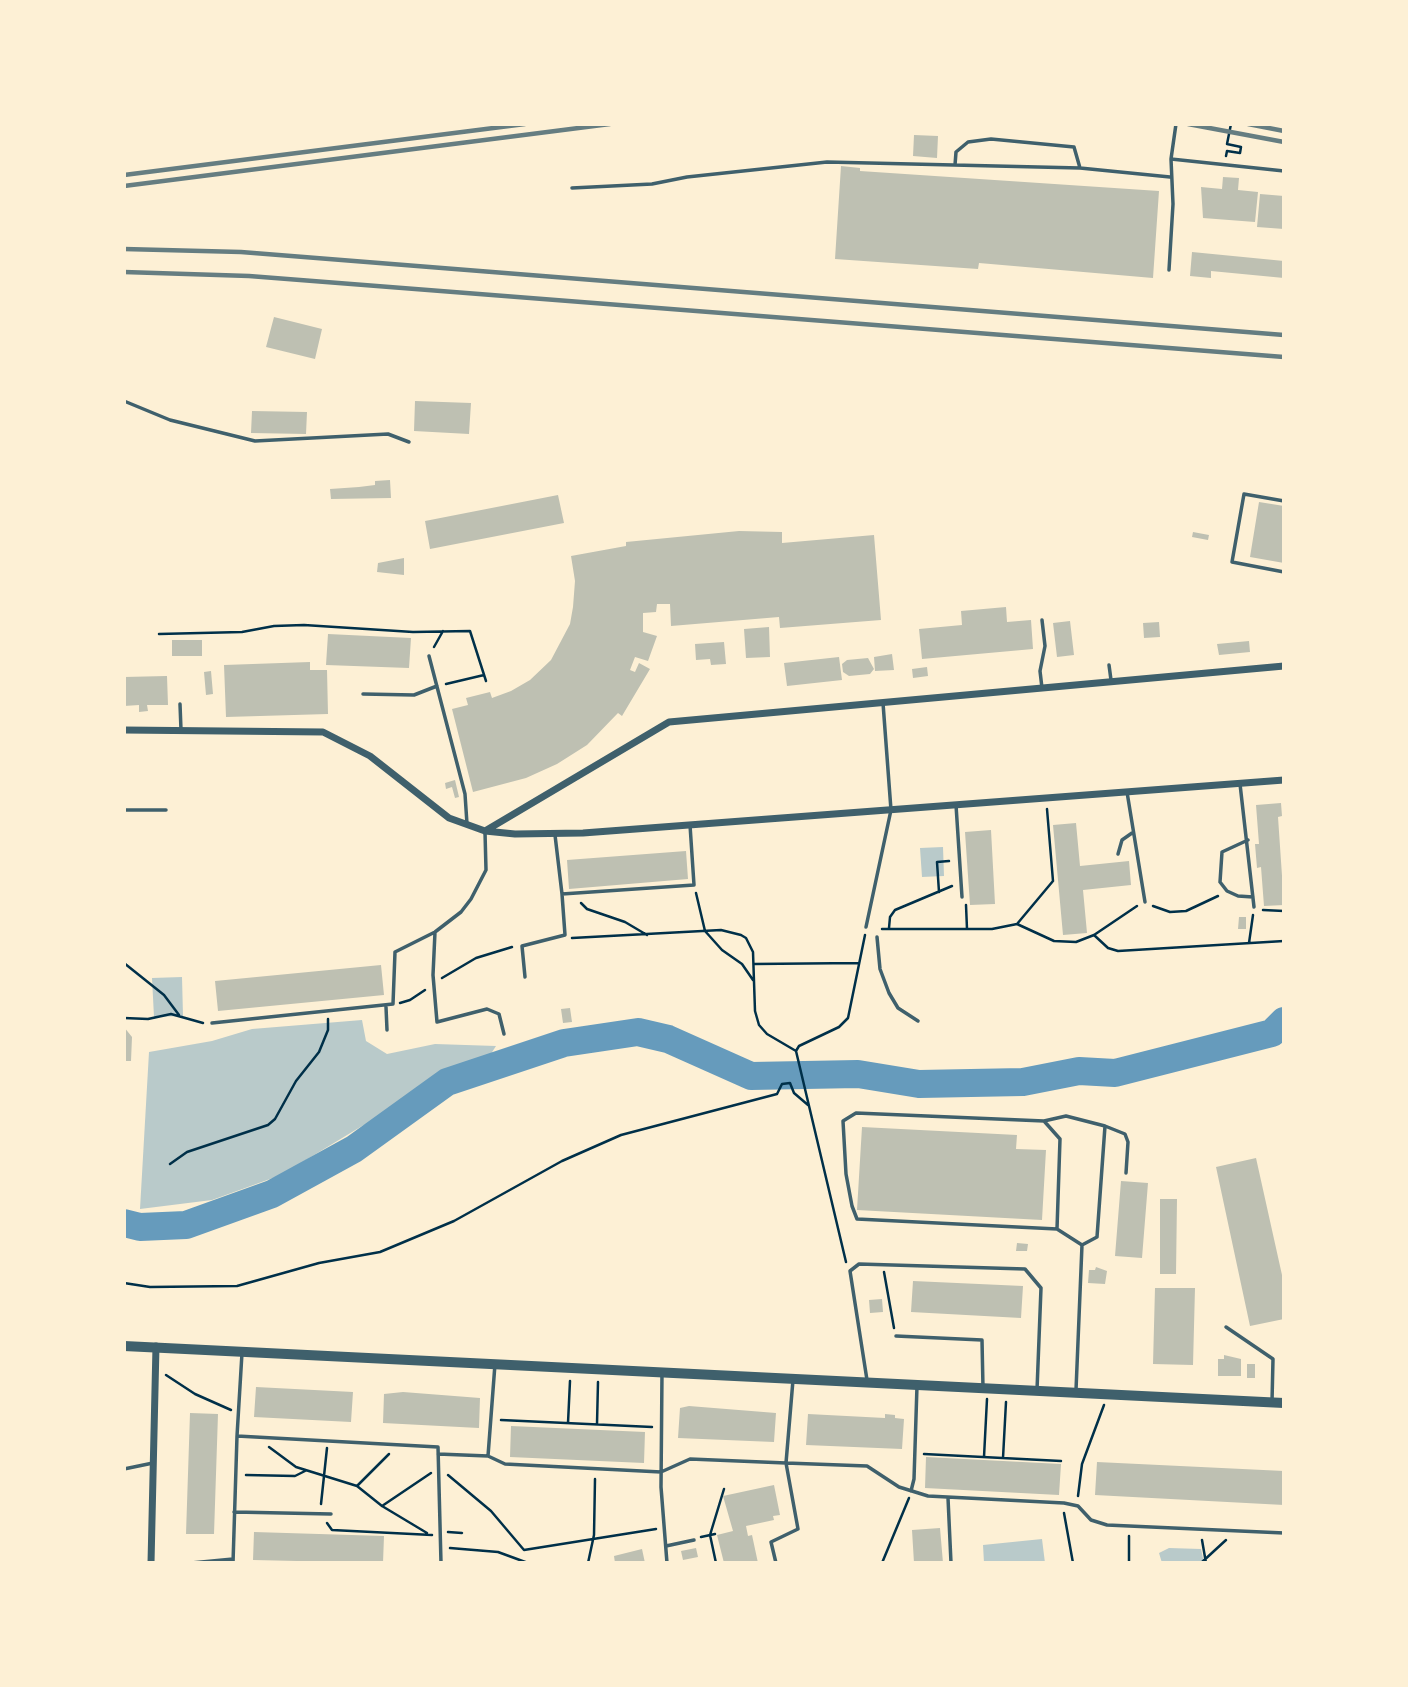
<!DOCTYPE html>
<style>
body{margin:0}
#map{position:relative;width:1408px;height:1687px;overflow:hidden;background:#fdf0d5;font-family:Rubik,sans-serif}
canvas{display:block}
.frame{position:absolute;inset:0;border:126px solid #fdf0d5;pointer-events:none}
</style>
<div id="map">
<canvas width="1408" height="1687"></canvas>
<div class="frame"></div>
</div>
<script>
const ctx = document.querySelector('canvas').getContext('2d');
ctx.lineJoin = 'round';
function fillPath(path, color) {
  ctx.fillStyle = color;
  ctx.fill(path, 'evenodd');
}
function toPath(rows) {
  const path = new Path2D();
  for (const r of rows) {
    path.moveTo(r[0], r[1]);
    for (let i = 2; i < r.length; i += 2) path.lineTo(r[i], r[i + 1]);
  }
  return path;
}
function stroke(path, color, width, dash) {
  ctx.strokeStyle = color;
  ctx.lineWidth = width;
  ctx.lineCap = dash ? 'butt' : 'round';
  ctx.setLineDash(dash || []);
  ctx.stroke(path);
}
fillPath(toPath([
 [943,847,944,876,922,877,920,848],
 [182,977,183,1016,154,1017,152,978],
 [362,1020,366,1041,387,1054,435,1044,496,1046,478,1074,362,1126,281,1175,212,1200,140,1209,149,1052,212,1041,252,1029],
 [1042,1539,1045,1563,984,1563,983,1545],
 [1169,1548,1201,1549,1204,1563,1162,1563,1159,1553]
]), '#b9caca');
stroke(toPath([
 [124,1223,140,1227,186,1225,272,1194,354,1149,447,1082,564,1043,638,1032,668,1039,751,1076,858,1074,919,1084,1023,1082,1079,1071,1115,1073,1272,1033,1284,1021]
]), '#669bbc', 28);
fillPath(toPath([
 [914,135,938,136,937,158,913,156],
 [841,166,860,168,860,171,1159,191,1153,278,979,263,978,269,835,259],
 [1223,177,1239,178,1238,190,1258,192,1255,222,1203,218,1201,187,1222,189],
 [1260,194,1284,196,1284,229,1257,227],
 [1192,252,1284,261,1284,278,1211,271,1211,278,1190,276],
 [274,317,322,329,315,359,266,347],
 [415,401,471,403,469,434,414,431],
 [252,411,307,412,306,434,251,433],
 [390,480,391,498,331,499,330,489,359,487,375,485,375,481],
 [558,495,564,523,430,549,425,521],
 [1259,502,1284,506,1284,563,1250,557],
 [739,531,782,532,782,543,874,535,881,620,780,628,779,617,671,626,670,604,657,604,656,612,643,613,643,632,657,636,648,661,635,657,630,670,635,672,639,663,650,669,622,716,618,713,587,745,557,764,526,778,473,792,452,709,468,705,466,698,490,692,492,698,511,691,530,680,551,660,570,624,573,607,575,581,571,556,626,546,626,542],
 [1193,532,1209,535,1208,540,1192,537],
 [404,558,404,575,377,572,378,563],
 [1006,607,1007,622,1031,620,1033,649,922,659,919,629,962,625,961,611],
 [1070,621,1074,655,1057,657,1053,623],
 [1159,622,1160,637,1144,638,1143,623],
 [769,627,770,657,746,658,744,629],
 [328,634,411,638,409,668,326,665],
 [172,640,202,640,202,656,172,656],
 [1249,641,1250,652,1219,655,1217,644],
 [724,642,726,664,711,665,710,659,696,660,695,644],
 [892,654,894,670,875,671,874,657],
 [839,657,842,680,787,686,784,663],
 [868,658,874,669,870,674,849,676,843,672,842,664,847,660],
 [310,662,310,670,327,670,328,714,226,717,224,665],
 [927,667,928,676,913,678,912,669],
 [211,671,213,694,206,695,204,672],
 [167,676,168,705,147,705,148,711,139,712,139,705,124,706,124,677],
 [455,780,459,797,455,798,452,787,446,789,445,783],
 [1281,803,1282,816,1278,817,1284,905,1264,906,1261,867,1257,868,1255,844,1259,844,1256,805],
 [1076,823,1080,866,1129,861,1131,885,1083,890,1087,933,1063,935,1053,825],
 [991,830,995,904,970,905,965,832],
 [686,851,688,879,569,889,567,860],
 [1239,917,1246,917,1246,929,1238,929],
 [381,965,384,995,218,1011,215,981],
 [570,1008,572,1022,563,1023,561,1009],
 [124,1027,132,1037,131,1061,124,1061],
 [862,1127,1017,1135,1016,1149,1046,1150,1042,1220,857,1210],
 [1256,1158,1284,1284,1284,1319,1250,1326,1216,1167],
 [1121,1181,1148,1183,1142,1258,1115,1256],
 [1160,1199,1177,1199,1176,1274,1160,1274],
 [1017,1243,1028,1244,1027,1251,1016,1251],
 [1096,1267,1107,1271,1105,1284,1088,1283,1089,1270,1095,1270],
 [913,1281,1023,1286,1021,1318,911,1312],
 [1155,1288,1195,1288,1193,1365,1153,1364],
 [882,1299,883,1312,870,1313,869,1300],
 [1224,1355,1241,1359,1241,1376,1218,1376,1218,1359,1224,1359],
 [1247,1364,1255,1364,1255,1378,1247,1378],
 [256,1387,353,1392,351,1422,254,1417],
 [403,1392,480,1398,479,1428,383,1423,384,1394],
 [689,1406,776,1413,774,1442,678,1438,680,1408],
 [190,1413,218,1414,214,1534,186,1534],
 [808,1414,885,1418,885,1414,895,1415,895,1418,904,1419,902,1449,806,1445],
 [511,1426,645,1432,644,1463,510,1457],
 [926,1457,1061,1464,1059,1495,925,1488],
 [1097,1462,1284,1471,1284,1505,1095,1495],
 [774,1485,780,1515,773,1516,774,1520,746,1526,748,1536,752,1535,758,1563,724,1563,717,1535,733,1531,723,1496],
 [940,1528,943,1563,914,1563,912,1530],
 [254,1532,384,1536,383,1563,253,1560],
 [696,1548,698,1557,683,1560,681,1551],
 [642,1549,645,1563,615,1563,614,1556]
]), '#bec0b2');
stroke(toPath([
 [1226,156,1227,151,1240,153,1241,147,1227,144,1231,124],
 [159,634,242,632,274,626,304,625,413,632,470,631,486,681],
 [434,647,443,631],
 [446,684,484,675],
 [939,892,937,862,949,861],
 [696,893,705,931,722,950,742,964,753,980],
 [581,903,587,909,625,922,647,935],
 [966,905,967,929],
 [1153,906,1170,912,1186,911,1218,896],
 [1263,910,1284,911],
 [1017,924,1053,881,1047,809],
 [889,928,890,917,895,910,952,886],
 [882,929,992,929,1017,924,1054,941,1076,942,1094,935,1137,906],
 [1094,935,1108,948,1118,951,1284,941],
 [572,938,721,930,741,935,746,938,753,952,755,1011,759,1025,767,1034,796,1051],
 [1249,943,1253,915],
 [124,963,164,995,179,1015],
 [754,964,859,963],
 [442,978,476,958,512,947],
 [400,1003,410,1000,425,990],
 [124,1018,148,1019,171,1014,203,1023],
 [170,1164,187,1152,268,1125,275,1119,296,1081,319,1052,328,1030,328,1019],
 [846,1262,796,1051,799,1046,839,1027,848,1018,865,935],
 [884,1272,894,1328],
 [124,1283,150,1287,237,1286,319,1263,380,1252,454,1221,562,1161,621,1135,777,1094,782,1084,790,1083,794,1093,808,1105],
 [166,1375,195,1394,231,1410],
 [501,1420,652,1427],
 [568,1423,570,1381],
 [597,1424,598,1382],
 [269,1447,296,1467,357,1486,382,1506,427,1533],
 [924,1454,1061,1461],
 [984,1457,987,1399],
 [1003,1458,1006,1402],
 [246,1475,295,1476,305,1471],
 [448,1475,491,1511,524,1550,656,1529],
 [357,1486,389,1454],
 [1078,1496,1082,1464,1104,1405],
 [321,1504,327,1448],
 [382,1506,431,1473],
 [1064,1513,1073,1563],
 [327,1523,332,1530,432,1535],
 [448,1532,462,1533],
 [701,1537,715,1534],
 [1202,1540,1206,1563],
 [450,1548,498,1552,528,1563],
 [588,1563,594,1535,595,1479],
 [716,1563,710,1535,724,1489],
 [882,1563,909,1498],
 [1129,1563,1129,1536],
 [1201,1563,1226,1540]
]), '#003049', 2.5);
stroke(toPath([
 [1171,159,1284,171],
 [955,165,956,152,968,142,991,139,1074,147,1080,168],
 [572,188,652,184,687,177,827,162,1080,168,1170,177],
 [1169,270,1173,204,1171,159,1176,124],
 [124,401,170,420,255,441,388,434,409,442],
 [1284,501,1244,494,1232,562,1284,572],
 [429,656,465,794,467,824],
 [1109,665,1111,680],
 [1042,688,1040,671,1045,646,1042,620],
 [363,694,414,695,437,686],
 [180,704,181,730],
 [1240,784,1254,907],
 [1127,792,1145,902],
 [956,805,962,897],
 [124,810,166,810],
 [555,835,562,894,694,885,690,825],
 [1248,840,1222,852,1220,882,1227,891,1238,896,1253,897],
 [1118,854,1122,840,1132,833],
 [866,927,891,810,883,703],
 [435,932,433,975,437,1022,487,1009,499,1014,504,1034],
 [877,937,880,969,889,993,898,1008,918,1021],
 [525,977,522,946,565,935,562,894],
 [386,1007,387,1030],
 [212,1023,393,1004,395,952,435,932,461,912,471,899,486,870,485,832],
 [1044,1121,1066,1116,1105,1126,1097,1237,1082,1245],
 [1105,1126,1125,1134,1128,1142,1126,1173],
 [1057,1229,857,1219,852,1206,846,1174,843,1121,856,1113,1044,1121,1060,1139,1057,1229,1082,1245,1076,1390],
 [1226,1327,1273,1359,1272,1402],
 [896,1336,982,1340,983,1388],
 [242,1353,237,1436,438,1447,441,1563],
 [662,1373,661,1487,667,1563],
 [793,1380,786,1463,867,1466,899,1487,928,1496,1064,1503,1078,1506,1091,1520,1107,1525,1284,1533],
 [867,1380,850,1271,859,1264,1025,1269,1041,1288,1037,1390],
 [438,1454,488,1456,505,1464,661,1472,690,1459,786,1463,798,1529,771,1542,776,1563],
 [488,1456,495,1364],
 [124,1469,153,1463],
 [911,1491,914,1479,917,1386],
 [948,1498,951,1563],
 [234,1512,331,1514],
 [666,1546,694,1540],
 [191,1563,233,1559],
 [233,1563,237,1436]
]), '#3f606c', 3.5);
stroke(toPath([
 [124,730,323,732,370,756,449,818,485,831,515,834,583,833,1284,780],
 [485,831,669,722,1284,666],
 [151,1563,156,1346]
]), '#3f606c', 7);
stroke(toPath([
 [124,1346,1284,1403]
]), '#3f606c', 10);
stroke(toPath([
 [1188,124,1284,142],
 [1248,124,1284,131],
 [124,175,525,124],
 [124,186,610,124],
 [124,249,241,252,1284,335],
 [124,272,249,276,1284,357]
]), '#657d81', 4.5);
</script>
